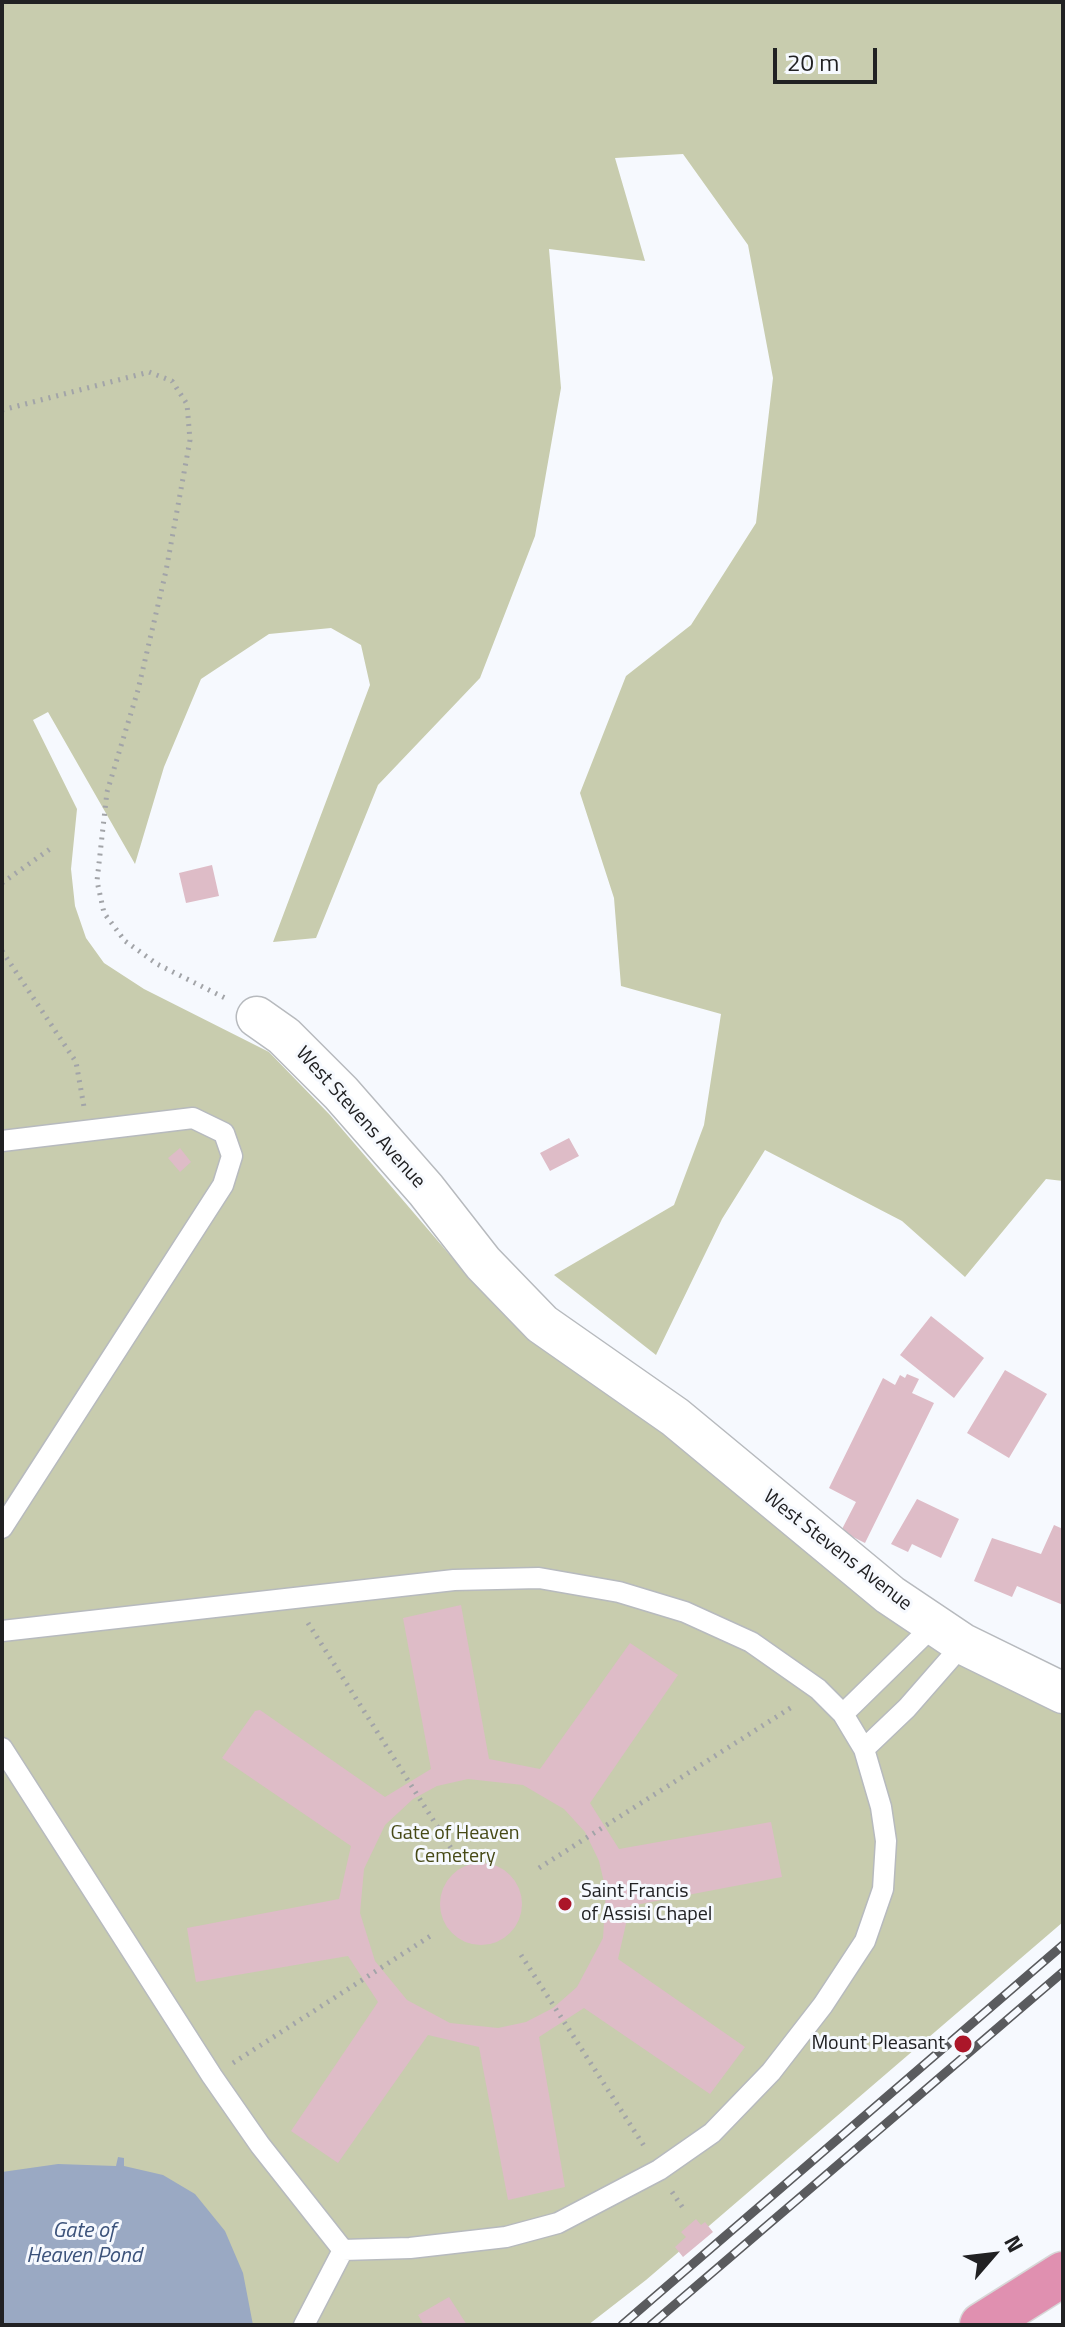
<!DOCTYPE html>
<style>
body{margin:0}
#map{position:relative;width:1065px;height:2327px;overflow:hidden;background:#f6f9fe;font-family:"Titillium Web",sans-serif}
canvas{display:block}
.frame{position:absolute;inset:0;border:4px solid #212123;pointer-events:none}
.north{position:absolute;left:953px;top:2215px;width:80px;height:80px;-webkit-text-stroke:6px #f6f9fe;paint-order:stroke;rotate:62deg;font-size:22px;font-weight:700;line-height:32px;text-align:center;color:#212123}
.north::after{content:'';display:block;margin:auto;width:28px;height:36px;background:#212123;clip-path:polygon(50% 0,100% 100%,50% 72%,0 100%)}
.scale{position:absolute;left:773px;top:48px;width:104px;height:36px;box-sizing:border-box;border:4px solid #212123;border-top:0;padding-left:10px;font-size:24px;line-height:28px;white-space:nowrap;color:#212123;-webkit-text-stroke:6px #f6f9fe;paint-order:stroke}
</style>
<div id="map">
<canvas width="1065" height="2327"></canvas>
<div class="frame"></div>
<div class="north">N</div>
<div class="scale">20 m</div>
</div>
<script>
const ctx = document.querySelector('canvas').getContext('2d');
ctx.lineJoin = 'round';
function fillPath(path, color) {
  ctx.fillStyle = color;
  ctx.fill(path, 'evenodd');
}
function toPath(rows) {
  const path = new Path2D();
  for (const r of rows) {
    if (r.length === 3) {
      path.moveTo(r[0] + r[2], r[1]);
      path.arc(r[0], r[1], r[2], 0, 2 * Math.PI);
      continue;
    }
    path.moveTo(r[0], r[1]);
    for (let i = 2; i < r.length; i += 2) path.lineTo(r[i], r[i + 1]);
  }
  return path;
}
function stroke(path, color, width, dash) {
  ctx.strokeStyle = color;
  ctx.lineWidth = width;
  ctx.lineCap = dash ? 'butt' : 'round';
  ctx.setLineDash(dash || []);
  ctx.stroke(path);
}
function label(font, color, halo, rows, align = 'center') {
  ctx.font = font + ' "Titillium Web",sans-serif';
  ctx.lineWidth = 6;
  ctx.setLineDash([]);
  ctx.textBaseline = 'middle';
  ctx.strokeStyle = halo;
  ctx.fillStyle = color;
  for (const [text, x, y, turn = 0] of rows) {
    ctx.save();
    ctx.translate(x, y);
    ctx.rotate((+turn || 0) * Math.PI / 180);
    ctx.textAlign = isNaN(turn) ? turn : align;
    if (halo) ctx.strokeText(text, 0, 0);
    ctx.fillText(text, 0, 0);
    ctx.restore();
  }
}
fillPath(toPath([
 [2,2,1063,2,1063,1181,1046,1179,965,1277,902,1221,765,1150,722,1219,656,1355,554,1275,674,1205,704,1125,721,1014,621,986,614,898,580,793,626,676,691,625,756,523,773,378,748,245,683,154,615,158,645,261,549,249,561,388,535,536,480,678,378,785,316,938,273,942,370,685,361,645,331,628,269,634,201,679,164,767,135,864,48,712,33,720,77,809,71,869,75,906,86,938,104,963,144,989,269,1052,330,1115,479,1289,576,1366,986,1673,1063,1715,1063,1922,646,2280,588,2325,2,2325]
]), '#c8ccae');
fillPath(toPath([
 [118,2157,124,2158,124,2166,163,2175,195,2194,225,2231,243,2273,253,2325,2,2325,2,2172,58,2164,116,2166]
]), '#9aa9c3');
fillPath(toPath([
 [212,865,219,896,186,903,179,873],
 [569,1138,579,1156,550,1171,540,1153],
 [180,1148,191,1162,180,1172,168,1158],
 [931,1316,984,1358,954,1398,900,1355],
 [1005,1370,1047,1394,1009,1458,967,1433],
 [907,1374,919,1379,912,1393,934,1403,865,1543,841,1531,856,1502,829,1488,883,1378,895,1385,900,1375,905,1378],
 [917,1499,959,1519,941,1558,912,1544,908,1552,891,1544],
 [1054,1525,1063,1529,1063,1605,1017,1586,1012,1597,974,1581,992,1538,1041,1554],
 [461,1605,489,1759,540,1769,630,1643,678,1675,590,1803,619,1849,771,1822,782,1877,630,1906,618,1959,745,2047,710,2094,584,2008,539,2037,565,2187,508,2200,479,2047,428,2035,338,2163,291,2131,378,2002,348,1956,196,1982,187,1928,339,1899,351,1846,222,1758,255,1711,260,1710,385,1797,431,1769,403,1618],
 [468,1779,523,1785,564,1809,585,1832,599,1861,606,1891,603,1938,577,1987,553,2008,526,2022,498,2028,450,2023,407,2000,375,1961,360,1913,364,1869,385,1825,413,1799,437,1786],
 [481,1904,41],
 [696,2219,701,2225,705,2222,713,2232,683,2257,675,2247,686,2237,681,2232],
 [449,2297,467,2325,424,2325,418,2315]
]), '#debcc7');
const service = toPath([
 [2,1141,193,1118,224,1133,232,1156,223,1185,2,1528],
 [2,1631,454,1580,539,1578,619,1592,685,1612,751,1642,818,1689,843,1714,864,1749,881,1807,886,1841,883,1889,865,1941,823,2005,771,2072,712,2133,659,2170,558,2223,506,2237,410,2248,343,2250,260,2145,212,2076,2,1748],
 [843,1714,934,1625],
 [864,1749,907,1708,963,1644],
 [304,2325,343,2250]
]);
const minor = toPath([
 [257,1017,284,1036,341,1093,426,1190,483,1263,542,1324,675,1417,890,1595,963,1644,1063,1693]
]);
const trunk = toPath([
 [982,2325,1063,2274]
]);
stroke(service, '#b7babe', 23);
stroke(minor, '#b7babe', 43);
stroke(trunk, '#d7d7d7', 47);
stroke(toPath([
 [2,410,149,372,172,381,187,404,190,440,166,571,138,690,107,792,97,881,104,913,125,941,157,964,225,998],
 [2,883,50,849],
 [2,951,76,1062,84,1107],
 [308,1623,451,1848],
 [539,1868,795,1705],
 [521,1955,646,2149],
 [233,2063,432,1935],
 [672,2192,685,2211]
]), '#a2a4a8', 5, [2, 6]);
stroke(service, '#fff', 20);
stroke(minor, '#fff', 40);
stroke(trunk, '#e090b0', 44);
const rail = toPath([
 [622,2325,1063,1945],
 [651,2325,1063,1972]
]);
stroke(rail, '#5a5b5e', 9);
stroke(rail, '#f6f9fe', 6, [18]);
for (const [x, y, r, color] of [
 [565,1904,8,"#ab1629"],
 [963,2044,10,"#ab1629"]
]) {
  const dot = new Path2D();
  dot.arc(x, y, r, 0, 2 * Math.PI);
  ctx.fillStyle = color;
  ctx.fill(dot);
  stroke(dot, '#f6f9fe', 3);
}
label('20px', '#212123', '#f6f9fe', [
 ["West Stevens Avenue",360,1118,48],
 ["West Stevens Avenue",837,1551,38]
]);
label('20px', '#464916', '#f6f9fe', [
 ["Gate of Heaven",455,1834],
 ["Cemetery",455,1857]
]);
label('20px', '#212123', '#f6f9fe', [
 ["Saint Francis",581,1892],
 ["of Assisi Chapel",581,1915],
 ["Mount Pleasant",945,2044,"right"]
], 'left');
label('italic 22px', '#3c537b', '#f6f9fe', [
 ["Gate of",84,2232],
 ["Heaven Pond",84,2257]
]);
</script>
